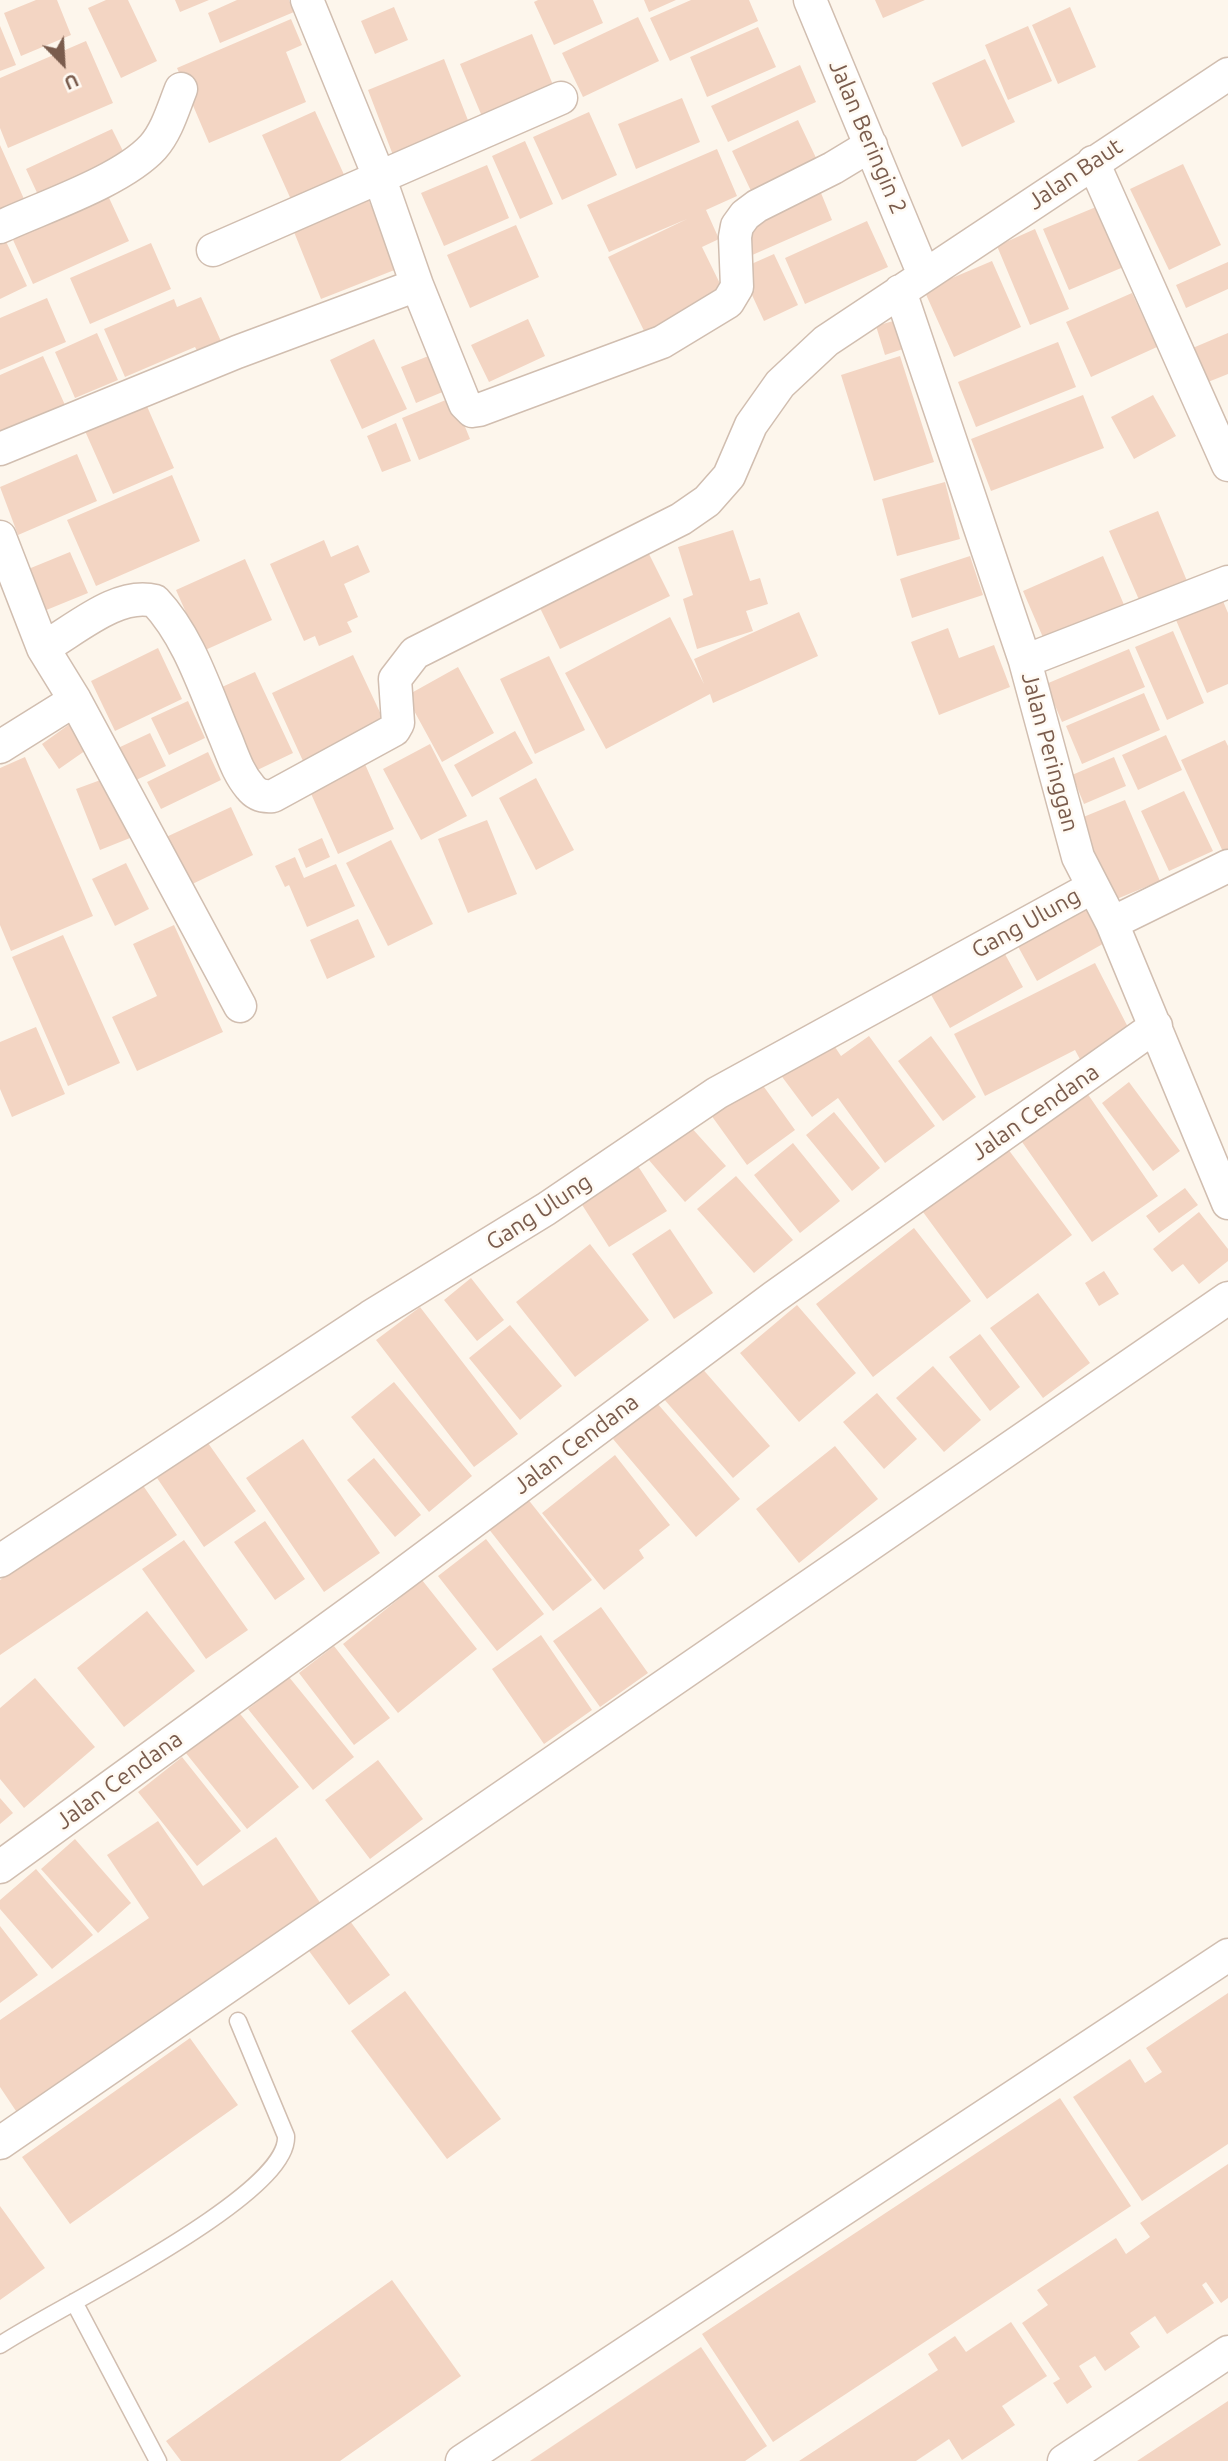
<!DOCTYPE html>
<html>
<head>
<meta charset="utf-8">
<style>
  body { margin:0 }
  #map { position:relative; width:1228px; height:2461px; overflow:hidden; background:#fdf6ec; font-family:Ubuntu,sans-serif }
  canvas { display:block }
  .north { position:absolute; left:28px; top:28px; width:70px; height:70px; -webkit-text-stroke:5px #fffaf3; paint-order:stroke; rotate:156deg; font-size:19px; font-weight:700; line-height:28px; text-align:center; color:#7a5c4d }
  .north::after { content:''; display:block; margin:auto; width:24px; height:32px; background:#7a5c4d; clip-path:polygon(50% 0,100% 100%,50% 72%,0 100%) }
</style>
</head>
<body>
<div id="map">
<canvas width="1228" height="2461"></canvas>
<div class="north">U</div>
</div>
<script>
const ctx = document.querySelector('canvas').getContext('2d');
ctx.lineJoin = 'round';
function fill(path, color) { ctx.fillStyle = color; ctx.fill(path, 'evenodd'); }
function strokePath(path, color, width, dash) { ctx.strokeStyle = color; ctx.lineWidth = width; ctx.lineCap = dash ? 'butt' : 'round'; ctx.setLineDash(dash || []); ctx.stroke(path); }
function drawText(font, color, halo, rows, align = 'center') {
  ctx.font = font + ' Ubuntu,sans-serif'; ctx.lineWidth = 5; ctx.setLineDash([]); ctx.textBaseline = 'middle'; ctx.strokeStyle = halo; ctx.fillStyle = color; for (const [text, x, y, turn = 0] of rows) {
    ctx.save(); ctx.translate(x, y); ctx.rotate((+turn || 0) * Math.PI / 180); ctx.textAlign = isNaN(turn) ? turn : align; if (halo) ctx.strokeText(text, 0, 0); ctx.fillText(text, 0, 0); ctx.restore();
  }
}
fill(new Path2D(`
  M36 0H57L71 35 21 56 4 13Z
  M106 0H128L157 61 121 78 88 8Z
  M175 0H209L180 12Z
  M237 0H289L294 12 220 43 208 13Z
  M538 0H593L603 23 554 45 534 2Z
  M644 0H676L649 12Z
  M691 0H749L758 21 670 61 650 18Z
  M875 0H925L883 18Z
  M394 7 408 40 375 54 361 21Z
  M1070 7 1096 67 1058 84 1032 25Z
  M638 17 659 61 583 97 562 53Z
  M291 19 302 45 286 52 306 102 209 143 177 68Z
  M0 26 16 65 0 71Z
  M1028 26 1052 81 1008 100 985 45Z
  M758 27 776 67 707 97 690 57Z
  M532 34 558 97 486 126 460 64Z
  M86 41 113 103 8 148 0 128V78Z
  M444 59 473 133 396 163 368 90Z
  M985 59 1015 122 962 147 932 83Z
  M800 65 816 102 728 142 711 106Z
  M682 98 700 142 636 169 618 124Z
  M315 111 346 179 293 204 262 135Z
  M589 112 617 175 562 200 533 137Z
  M798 120 818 162 752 193 732 151Z
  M112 129 126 157 39 197 26 169Z
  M525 141 553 204 520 219 492 156Z
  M0 145 28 208 0 220Z
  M717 149 737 196 706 210 719 239 702 247 728 300 648 339 608 257 687 219 609 252 587 205Z
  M1183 164 1221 245 1169 270 1130 189Z
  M487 165 509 218 444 246 421 193Z
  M104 187 129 241 33 284 9 231Z
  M821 193 832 220 750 256 739 230Z
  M367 196 397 269 321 299 292 227Z
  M1108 202 1133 263 1069 290 1043 229Z
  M867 221 888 267 805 304 785 258Z
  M516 225 539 277 470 308 447 255Z
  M1035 229 1069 309 1030 325 997 246Z
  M2 233 27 286 0 299V234Z
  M151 243 171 289 90 324 70 278Z
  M774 254 798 305 764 321 740 269Z
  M992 261 1021 327 954 357 924 290Z
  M1228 262V289L1186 308 1176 285Z
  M1132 293 1157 347 1091 377 1066 322Z
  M201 297 225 350 202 360 195 347 125 377 104 329 174 299 177 307Z
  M47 298 66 342 0 370V318Z
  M528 319 545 356 489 382 471 345Z
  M900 319 909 347 885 355 876 326Z
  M97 333 118 380 75 398 55 352Z
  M1228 333V374L1203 384 1188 350Z
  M374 339 407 409 362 429 330 360Z
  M1058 342 1076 387 976 427 958 382Z
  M431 355 445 391 416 403 401 367Z
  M43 356 65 405 0 434V375Z
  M900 356 934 462 874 481 841 375Z
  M1083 395 1104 448 991 491 971 439Z
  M1153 395 1176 436 1134 459 1111 417Z
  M453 397 470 439 419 460 402 418Z
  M146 404 174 468 113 494 85 431Z
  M396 423 411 461 382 472 367 436Z
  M77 454 97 501 18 535 0 487Z
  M172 475 200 541 96 586 67 520Z
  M945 482 960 539 897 556 882 499Z
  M1158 511 1187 581 1140 602 1109 531Z
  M733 530 750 581 760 578 768 604 746 611 753 631 697 649 683 599 693 595 678 547Z
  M324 540 331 557 358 545 370 572 344 584 358 617 347 622 352 632 319 646 315 636 304 641 270 564Z
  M70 552 88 593 39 613 21 572Z
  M649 554 670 596 560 649 540 608Z
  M970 556 983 595 912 618 900 579Z
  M1103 556 1128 614 1048 649 1023 591Z
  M245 559 272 620 203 651 176 590Z
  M1220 594 1228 613V684L1207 693 1173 613Z
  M799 612 818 656 713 703 710 694 606 749 565 673 670 617 704 684 694 659Z
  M948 628 959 658 994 645 1010 687 939 715 911 642Z
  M1173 631 1204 703 1167 720 1135 647Z
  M158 648 182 699 115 731 91 681Z
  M1129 649 1145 687 1062 722 1046 684Z
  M353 655 385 723 303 761 272 693Z
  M549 656 585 730 535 754 500 679Z
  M458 667 494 733 442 762 406 696Z
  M255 672 293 753 249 774 211 692Z
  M1144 693 1160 730 1082 764 1066 726Z
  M188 701 205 738 169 755 151 718Z
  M71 723 89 748 59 769 42 744Z
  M515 731 533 763 472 797 454 765Z
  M150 733 166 766 134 781 118 748Z
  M1166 735 1182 770 1138 790 1122 755Z
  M1225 740 1228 746V852L1224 854 1181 760Z
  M430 744 467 816 421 840 383 769Z
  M208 752 221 780 161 809 147 782Z
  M25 757 93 916 11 951 0 925V768Z
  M1114 757 1126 786 1084 804 1072 775Z
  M364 762 394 829 338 854 308 787Z
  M106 778 130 838 100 850 76 789Z
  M536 778 574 850 536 870 499 798Z
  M1184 791 1213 851 1169 871 1141 811Z
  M1125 800 1160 881 1112 901 1076 820Z
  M231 807 253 855 186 887 164 838Z
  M487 820 517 894 468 913 438 839Z
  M322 838 330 857 306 868 298 849Z
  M391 840 433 924 388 946 346 863Z
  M295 857 304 878 336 864 355 906 307 927 289 885 285 887 275 866Z
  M126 863 149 909 115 926 92 879Z
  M1087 902 1108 941 1037 981 1015 941Z
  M358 919 375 957 327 979 310 940Z
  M174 925 223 1032 137 1071 112 1017 157 996 133 944Z
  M63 935 120 1063 68 1086 12 957Z
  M1000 945 1023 987 950 1028 926 986Z
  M1095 963 1133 1037 1082 1063 1075 1050 985 1096 954 1034Z
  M36 1027 65 1094 12 1117 0 1089V1042Z
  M869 1036 935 1126 885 1163 838 1098 812 1117 780 1074 829 1038 841 1056Z
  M931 1036 976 1097 943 1121 898 1061Z
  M759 1080 795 1130 747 1165 711 1115Z
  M1129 1082 1180 1151 1153 1171 1102 1103Z
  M1087 1093 1158 1196 1092 1242 1020 1139Z
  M834 1112 880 1168 852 1191 806 1135Z
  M689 1125 726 1166 685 1202 648 1159Z
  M793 1143 840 1201 800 1233 754 1175Z
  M1008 1149 1072 1235 987 1299 923 1212Z
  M636 1163 667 1211 609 1247 579 1200Z
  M736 1176 793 1240 754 1273 697 1209Z
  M1185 1188 1198 1205 1159 1233 1146 1216Z
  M1199 1212 1228 1249V1261L1199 1284 1183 1264 1172 1272 1153 1249Z
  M914 1228 971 1301 873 1377 816 1304Z
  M670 1229 713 1293 674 1319 632 1254Z
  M590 1244 649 1320 575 1377 516 1302Z
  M1104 1271 1119 1294 1099 1306 1085 1283Z
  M471 1278 504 1320 477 1341 444 1300Z
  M1038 1293 1090 1363 1043 1398 990 1328Z
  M797 1305 856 1373 799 1422 740 1353Z
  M420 1307 518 1434 474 1467 376 1340Z
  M510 1325 562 1386 520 1420 469 1358Z
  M980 1334 1020 1387 990 1411 949 1357Z
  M700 1366 770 1446 733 1478 663 1398Z
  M933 1366 981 1420 944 1452 896 1398Z
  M394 1382 472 1476 429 1512 351 1417Z
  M877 1393 917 1439 884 1469 843 1422Z
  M657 1403 740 1499 696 1537 613 1439Z
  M303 1439 380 1553 324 1592 246 1478Z
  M208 1443 256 1511 204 1547 157 1478Z
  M835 1446 878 1499 799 1563 756 1509Z
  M615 1455 670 1525 639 1550 644 1558 604 1590 542 1513Z
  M374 1458 421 1515 395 1537 347 1480Z
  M142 1484 177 1535 0 1655V1580Z
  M527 1498 592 1580 553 1611 488 1528Z
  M265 1521 305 1579 275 1600 234 1542Z
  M486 1539 544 1614 497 1651 438 1576Z
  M184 1540 248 1630 206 1659 142 1569Z
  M422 1580 477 1649 398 1713 343 1644Z
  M601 1607 648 1673 600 1707 553 1641Z
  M147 1611 195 1671 124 1727 77 1668Z
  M541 1635 592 1710 544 1744 492 1669Z
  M334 1646 390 1718 354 1745 299 1673Z
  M289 1677 354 1757 313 1790 248 1709Z
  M35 1678 95 1747 24 1808 0 1779V1708Z
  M237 1710 299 1787 247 1829 185 1752Z
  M182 1757 241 1831 197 1866 138 1792Z
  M378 1760 423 1819 370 1859 325 1800Z
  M0 1798 13 1813 0 1824Z
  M158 1821 203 1886 276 1837 323 1907 18 2114 0 2087V2020L149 1918 107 1855Z
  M75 1839 131 1903 98 1933 41 1869Z
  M36 1869 93 1935 52 1969 0 1909V1900Z
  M350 1921 390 1975 349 2005 309 1951Z
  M0 1926 38 1975 0 2003Z
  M405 1991 501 2119 447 2159 351 2031Z
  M1228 1993V2144L1142 2201 1073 2097 1130 2059 1145 2083 1162 2072 1146 2048Z
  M190 2038 238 2105 70 2224 22 2157Z
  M1060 2098 1131 2206 773 2442 702 2334Z
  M1228 2164V2298L1221 2303 1206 2282 1202 2285 1214 2303 1167 2334 1155 2316 1130 2333 1140 2347 1105 2371 1095 2356 1079 2366 1092 2387 1067 2404 1053 2383 1060 2379 1022 2323 1048 2305 1037 2290 1116 2238 1126 2254 1150 2237 1140 2223Z
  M0 2206 45 2268 0 2300Z
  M392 2280 461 2376 340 2461H181L166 2441Z
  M1011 2322 1047 2376 1002 2406 1015 2425 962 2460 949 2439 916 2461H799L938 2370 928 2354 955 2336 966 2352Z
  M701 2347 767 2446 745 2461H530Z
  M1228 2401V2461H1137Z`), '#f3d5c3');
const lane = new Path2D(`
  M74 2302 158 2461
  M0 2345C51 2310 290 2197 286 2136L238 2021`);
const street = new Path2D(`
  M810 0 924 275
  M1093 162 1228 465
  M0 227C43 207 122 181 153 147 167 131 173 109 181 89
  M213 250 561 98
  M417 285 465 404 472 411 479 410 662 342 728 302 737 287 735 237 737 226 745 215 757 206 833 168 871 145
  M900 291 1025 661 1078 857 1112 923 1228 1203
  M0 449 237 352 417 285 380 179 307 0
  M0 537 43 648 75 700 0 747
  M43 648C75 630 118 591 155 601 190 638 206 693 226 739 233 756 238 773 250 787 256 795 263 797 273 796L394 730 398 723 395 679 415 653 681 519 707 501 729 476 751 425 780 384 826 341 1228 74
  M1025 661 1228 582
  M75 700 240 1006
  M1112 923 1228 866
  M0 1561 370 1317 546 1209 717 1093 1093 887
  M0 1867 380 1591 774 1297 1156 1026
  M0 2143 1228 1298
  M462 2461 1228 1955
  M1064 2461 1228 2352`);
strokePath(lane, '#d1beb0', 19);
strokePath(street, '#d1beb0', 35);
strokePath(lane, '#fff', 16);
strokePath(street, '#fff', 32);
drawText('23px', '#7a5c4d', '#fffaf3', [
  ["Jalan Beringin 2",868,137,67],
  ["Jalan Baut",1075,174,-34],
  ["Jalan Peringgan",1050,752,75],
  ["Gang Ulung",1026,923,-29],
  ["Jalan Cendana",1035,1112,-35],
  ["Gang Ulung",539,1212,-33],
  ["Jalan Cendana",576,1444,-37],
  ["Jalan Cendana",119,1780,-36]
]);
</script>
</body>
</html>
